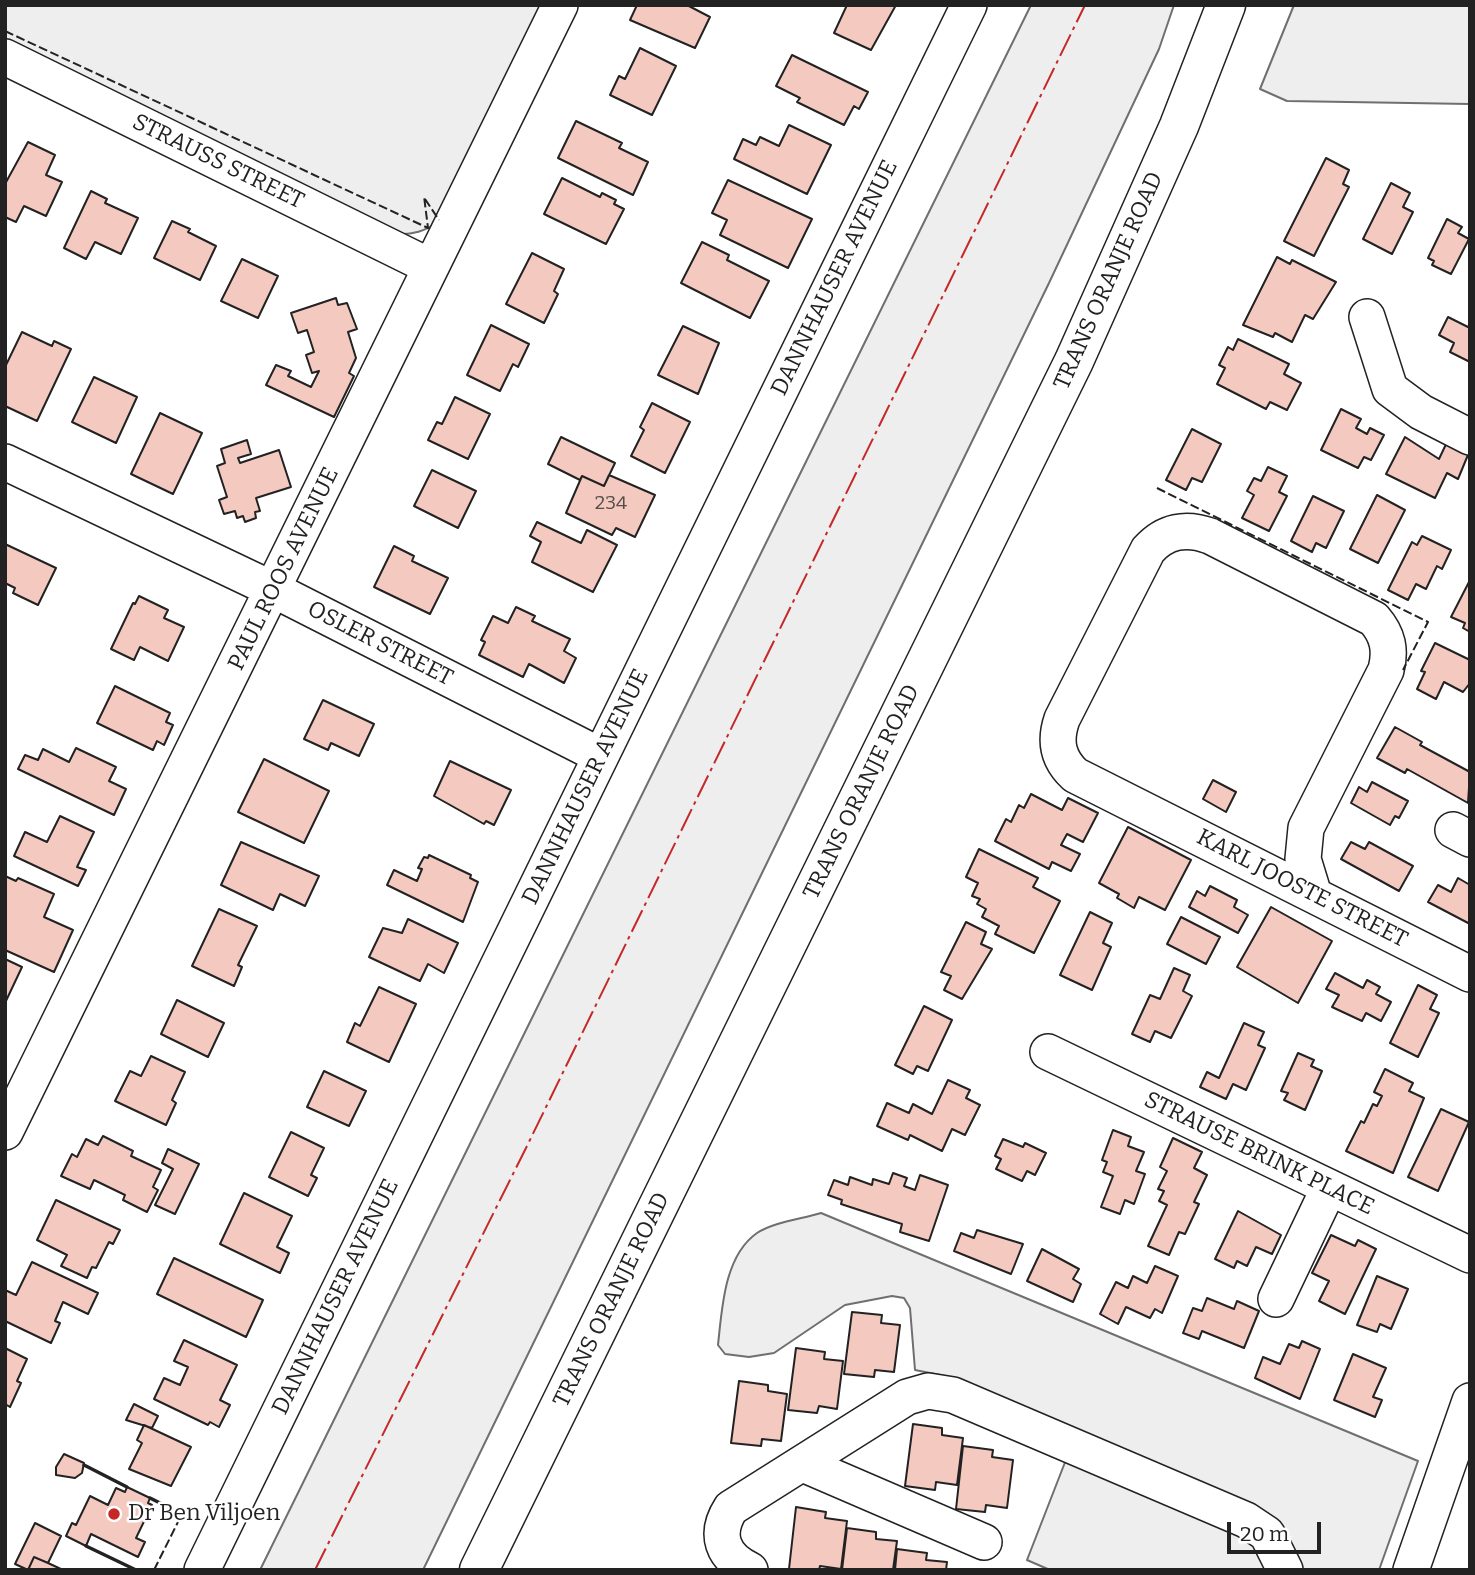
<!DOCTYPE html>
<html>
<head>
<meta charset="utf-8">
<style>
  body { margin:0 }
  #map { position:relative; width:1475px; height:1575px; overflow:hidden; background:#fff; font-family:Bitter,serif }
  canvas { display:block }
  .frame { position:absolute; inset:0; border:7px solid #222; pointer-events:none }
  .scale { position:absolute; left:1227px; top:1522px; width:94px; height:32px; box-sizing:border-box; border:4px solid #222; border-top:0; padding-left:9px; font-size:21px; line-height:24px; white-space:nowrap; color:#222; -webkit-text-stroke:5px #fff; paint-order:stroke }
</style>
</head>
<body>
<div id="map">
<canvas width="1475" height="1575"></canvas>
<div class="frame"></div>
<div class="scale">20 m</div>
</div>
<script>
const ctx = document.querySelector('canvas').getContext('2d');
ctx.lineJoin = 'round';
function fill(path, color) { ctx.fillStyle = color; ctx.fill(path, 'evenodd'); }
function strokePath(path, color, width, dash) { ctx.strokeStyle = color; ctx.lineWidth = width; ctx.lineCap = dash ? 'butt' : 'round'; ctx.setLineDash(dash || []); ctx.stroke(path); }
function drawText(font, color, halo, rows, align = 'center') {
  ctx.font = font + ' Bitter,serif'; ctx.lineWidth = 5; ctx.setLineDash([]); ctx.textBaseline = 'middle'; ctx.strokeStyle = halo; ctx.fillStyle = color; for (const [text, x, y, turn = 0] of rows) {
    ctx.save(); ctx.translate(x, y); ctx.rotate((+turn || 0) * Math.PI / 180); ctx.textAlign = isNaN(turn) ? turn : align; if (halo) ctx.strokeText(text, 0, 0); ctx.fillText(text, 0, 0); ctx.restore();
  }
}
const green = new Path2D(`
  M5 5H548L438 222C425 231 413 235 396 234L5 46Z
  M1031 5H1174L1159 49 1049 283 423 1570H260Z
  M1294 5H1470V104L1287 101 1260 89Z
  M821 1213 1418 1461 1379 1570H1050L1027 1560 1076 1434 945 1376 915 1370 910 1308 904 1298 892 1296 845 1305 774 1353 749 1357 725 1354 718 1345C722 1309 724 1256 757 1233 773 1222 802 1219 821 1213Z`);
fill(green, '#eee');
strokePath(green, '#6f6f6f', 2);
const building = new Path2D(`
  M637 5H687L710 17 695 48 630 20Z
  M847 5H896L871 50 834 33Z
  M640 48 676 66 652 115 610 95 619 76 625 79Z
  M792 55 868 92 859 109 854 106 844 125 797 102 800 98 776 86Z
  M576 121 622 143 619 148 648 162 633 195 558 158Z
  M789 125 831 145 807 194 734 159 743 139 756 145 760 137 779 146Z
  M28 142 55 155 46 175 62 182 46 216 24 206 16 222 5 217V184Z
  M1326 158 1349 170 1343 184 1349 187 1314 256 1284 241Z
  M562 178 600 197 602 193 616 200 614 204 624 209 606 244 544 214Z
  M728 180 812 219 788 268 720 235 727 220 712 213Z
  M1391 183 1410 193 1403 207 1413 212 1392 254 1363 239Z
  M91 191 107 199 105 203 138 218 121 254 95 242 86 259 64 248Z
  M1447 219 1462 227 1458 233 1469 239 1451 274 1432 265 1434 261 1428 258Z
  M172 221 190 229 188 232 216 246 200 280 154 258Z
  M702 242 729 255 727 260 769 281 750 318 681 283Z
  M532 253 564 269 554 291 558 294 544 323 506 304Z
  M1277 257 1290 264 1292 260 1336 282 1313 319 1305 315 1292 342 1275 333 1273 337 1243 325Z
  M242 259 278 276 258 318 221 301Z
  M336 298 338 305 347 303 357 329 348 332 356 358 349 373 354 376 334 417 266 385 276 365 291 371 288 376 311 387 319 371 312 373 306 355 314 352 307 330 298 333 291 313Z
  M1448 317 1470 328V362L1450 352 1454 343 1439 335Z
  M491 325 529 344 518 367 513 364 500 391 467 375Z
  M683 326 719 343 698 394 658 375Z
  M22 332 52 346 54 341 71 349 37 421 5 406V367Z
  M1238 339 1289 364 1284 374 1301 383 1287 410 1270 402 1266 409 1217 384 1225 368 1219 365 1228 347 1233 350Z
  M94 377 137 397 116 443 72 422Z
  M455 397 490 414 468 459 428 440 437 422 442 424Z
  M652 403 690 422 665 473 631 456 644 430 640 427Z
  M1341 409 1361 419 1356 428 1367 434 1370 428 1384 435 1371 460 1364 457 1358 468 1321 450Z
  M160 413 202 433 173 494 131 474Z
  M1192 429 1221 444 1202 482 1192 478 1186 490 1166 480Z
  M561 437 615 463 604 486 582 476 580 480 548 464Z
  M1405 437 1439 459 1448 440 1470 450 1458 479 1447 473 1435 498 1386 474Z
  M247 440 251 454 238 458 240 463 279 450 291 487 256 498 260 511 255 512 256 518 245 522 243 516 237 518 235 511 224 514 219 500 227 497 217 466 225 463 221 449Z
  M1268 467 1287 476 1279 492 1287 496 1269 531 1242 518 1254 495 1247 491 1254 478 1261 481Z
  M432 470 476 491 458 528 414 506Z
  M609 475 655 495 635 537 616 528 612 535 566 513 582 476 604 486Z
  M1377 495 1405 510 1378 563 1350 549Z
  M1313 496 1344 511 1326 548 1316 543 1312 552 1291 541Z
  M537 522 581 543 587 530 617 545 593 592 532 562 541 542 530 536Z
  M1422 536 1451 550 1442 569 1437 566 1426 589 1416 584 1408 600 1388 590 1412 542 1417 545Z
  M5 544 56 568 38 605 13 593 15 588 5 583Z
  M394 546 414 556 412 561 448 578 430 614 374 587Z
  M1470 580V632L1463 628 1465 623 1451 617Z
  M139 596 168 610 164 618 184 627 168 661 140 647 134 660 111 649 133 603 135 604Z
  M516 607 535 616 532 621 570 639 564 651 576 658 564 683 529 664 523 677 479 655 485 642 481 640 493 616 508 623Z
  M1435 643 1470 660V683L1463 692 1444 682 1436 699 1417 689 1425 672 1421 671Z
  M115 686 170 713 166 722 173 725 164 745 157 741 153 750 97 723Z
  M323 700 374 724 359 756 331 743 328 750 304 739Z
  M1395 727 1422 742 1420 745 1470 772 1468 803 1407 769 1405 773 1377 758Z
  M76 748 116 767 109 781 126 789 114 815 18 769 25 755 38 760 43 749 69 762Z
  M264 759 329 791 304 843 238 812Z
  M450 761 511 790 494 825 486 821 484 824 434 796Z
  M1213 780 1236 792 1226 812 1203 799Z
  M1372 782 1408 801 1399 818 1395 816 1390 825 1351 803 1359 787 1367 792Z
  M1031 794 1062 810 1068 798 1098 813 1083 842 1067 834 1061 845 1080 854 1071 871 1052 862 1049 869 995 841 1006 819 1011 822 1019 805 1024 808Z
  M60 816 94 832 77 867 86 870 78 886 14 856 25 832 47 842Z
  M1128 827 1191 860 1165 910 1139 897 1134 908 1117 898 1119 894 1099 883Z
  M241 842 319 876 305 906 280 894 273 910 221 885Z
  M1351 842 1365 849 1369 842 1413 866 1399 891 1341 859Z
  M979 849 1038 878 1033 887 1060 901 1034 953 995 934 999 926 982 917 986 909 977 904 980 899 972 896 978 883 966 877Z
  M429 855 471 875 470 878 478 882 463 922 387 885 394 870 417 881 422 869 418 868 424 857 428 858Z
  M5 876 16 881 18 878 54 894 44 917 73 930 54 972 5 950Z
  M1458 878 1470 885V924L1428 902 1438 885 1451 892Z
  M1210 886 1237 900 1234 907 1248 915 1238 933 1189 907 1197 891 1205 896Z
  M1271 907 1332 941 1298 1003 1237 967Z
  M219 909 257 926 238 965 242 967 234 986 192 966Z
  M1090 912 1112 923 1103 943 1111 947 1092 990 1060 975Z
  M1181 917 1220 937 1206 964 1167 944Z
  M408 919 458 943 444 973 428 964 420 981 369 957 383 928 402 933Z
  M966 922 986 932 981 944 992 949 962 999 944 990 951 976 941 972Z
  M5 959 22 967 5 1003Z
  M1174 968 1190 975 1183 991 1192 996 1171 1038 1155 1031 1150 1042 1132 1034 1150 995 1160 999Z
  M1335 973 1363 988 1367 980 1380 987 1376 994 1391 1002 1381 1021 1366 1013 1362 1021 1332 1007 1339 995 1326 989Z
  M1418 985 1437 995 1430 1009 1439 1013 1418 1057 1390 1043Z
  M379 987 416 1004 389 1062 347 1042 355 1023 360 1026Z
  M177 1000 224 1023 208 1057 161 1034Z
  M924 1006 952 1020 928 1071 917 1066 913 1074 895 1065Z
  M1244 1023 1264 1032 1258 1045 1265 1048 1246 1090 1233 1084 1226 1099 1200 1087 1207 1072 1219 1078Z
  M1298 1053 1314 1060 1311 1066 1322 1071 1305 1110 1284 1100 1288 1093 1281 1091Z
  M151 1056 185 1072 172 1100 176 1103 166 1125 115 1101 130 1071 141 1076Z
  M1385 1069 1413 1083 1409 1091 1424 1098 1393 1173 1346 1151 1361 1121 1364 1123 1373 1104 1377 1106 1382 1096 1374 1092Z
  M324 1071 366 1091 349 1126 307 1107Z
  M948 1080 970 1090 966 1098 980 1105 965 1135 952 1129 942 1151 910 1135 908 1140 877 1126 887 1103 909 1113 913 1104 932 1114Z
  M1441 1109 1469 1122 1438 1191 1408 1177Z
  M1113 1130 1131 1137 1128 1146 1144 1152 1136 1171 1145 1174 1134 1204 1125 1200 1120 1214 1101 1207 1113 1176 1103 1172 1107 1162 1102 1160Z
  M291 1132 324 1148 311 1175 317 1178 308 1196 269 1177Z
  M103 1136 133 1151 131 1156 161 1170 153 1187 158 1190 147 1212 123 1200 125 1195 94 1180 90 1189 61 1176 72 1154 77 1157 86 1139 98 1145Z
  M1173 1138 1202 1152 1194 1168 1207 1175 1194 1202 1199 1204 1185 1234 1179 1232 1169 1255 1148 1246 1167 1205 1159 1201 1164 1191 1158 1189 1167 1171 1160 1167Z
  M1003 1139 1023 1147 1025 1143 1046 1153 1035 1175 1027 1171 1022 1181 996 1169 1001 1159 995 1156Z
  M168 1149 199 1164 175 1214 155 1205 173 1169 162 1163Z
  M893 1173 907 1178 904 1186 915 1190 920 1175 948 1185 929 1241 900 1232 902 1224 841 1204 842 1200 828 1195 834 1180 848 1185 850 1177 872 1185 873 1179 889 1184Z
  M244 1193 292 1216 277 1247 289 1253 280 1273 220 1244Z
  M56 1200 120 1230 113 1244 109 1242 96 1268 92 1267 87 1278 61 1266 67 1255 37 1240Z
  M1238 1211 1281 1235 1272 1254 1256 1247 1247 1266 1237 1261 1234 1268 1215 1259Z
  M977 1230 1023 1244 1011 1274 954 1251 961 1233 974 1238Z
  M1331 1235 1355 1246 1358 1240 1376 1249 1345 1314 1319 1301 1329 1281 1312 1273Z
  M1042 1249 1079 1269 1073 1279 1081 1284 1073 1302 1027 1281Z
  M174 1258 263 1300 246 1337 157 1294Z
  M32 1262 98 1293 88 1314 63 1302 55 1321 60 1323 51 1343 5 1321V1290L16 1295Z
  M1155 1266 1178 1276 1162 1313 1155 1309 1150 1318 1126 1307 1118 1324 1100 1314 1116 1282 1128 1288 1133 1276 1147 1283Z
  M1377 1276 1408 1289 1391 1329 1380 1324 1377 1332 1357 1325Z
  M1207 1298 1234 1309 1237 1301 1259 1311 1244 1348 1202 1331 1199 1339 1183 1333 1193 1308 1202 1311Z
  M852 1312 882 1315 881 1323 900 1325 894 1372 875 1370 874 1377 844 1374Z
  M184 1340 237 1365 220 1400 230 1405 219 1427 210 1422 208 1425 154 1399 164 1378 180 1385 188 1367 174 1361Z
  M1302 1341 1320 1349 1300 1399 1255 1378 1263 1357 1280 1364 1289 1344 1299 1348Z
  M5 1348 27 1359 17 1381 21 1383 10 1407 5 1404Z
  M796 1348 825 1352 824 1359 843 1361 837 1409 819 1406 817 1413 788 1410Z
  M1353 1354 1386 1368 1373 1397 1382 1400 1375 1417 1334 1400Z
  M739 1381 768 1385V1391L787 1394 781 1441 762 1439 761 1446 731 1443Z
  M134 1404 158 1416 152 1428 126 1420Z
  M913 1424 942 1428V1435L963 1438 957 1485 936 1482 935 1490 905 1486Z
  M144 1425 191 1447 171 1486 129 1469 142 1443 137 1440Z
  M963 1446 993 1450 992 1457 1013 1460 1007 1508 986 1505 985 1512 956 1509Z
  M64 1454 84 1463 82 1473 75 1478 56 1475V1467Z
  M127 1487 150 1498 148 1503 152 1505 136 1538 145 1542 138 1557 91 1534 86 1546 66 1536 72 1523 76 1525 90 1496 108 1505 116 1488 125 1492Z
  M796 1507 826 1512 825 1518 847 1521 841 1569 820 1566 819 1570 789 1569Z
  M35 1523 61 1536 48 1563 34 1557 28 1570 15 1564Z
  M847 1528 876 1532V1539L897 1541 893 1570H842Z
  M897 1549 927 1553 926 1560 947 1562 946 1570H895Z
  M34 1557 48 1563 63 1570H28Z`);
fill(building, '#f3c9c0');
strokePath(building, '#222', 2);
const minor = new Path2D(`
  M5 57 431 267
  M1367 317 1390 389 1421 412 1470 437
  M5 462 274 590 601 756
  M1453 830 1470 839
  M1314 895 1303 859 1306 828 1386 670C1391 650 1388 635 1374 619L1210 536C1186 527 1165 531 1148 550L1062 719C1054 742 1058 759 1075 775L1470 974
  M1048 1052 1470 1255
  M5 1132 560 5
  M1276 1299 1329 1188
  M803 1464 984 1542
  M202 1570 969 5
  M750 1570C722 1557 714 1534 731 1508L907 1397 928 1391 953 1395 1246 1520 1267 1534 1285 1570
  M1411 1570 1470 1401`);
const major = new Path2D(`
  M479 1570 1074 361 1179 126 1226 5`);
strokePath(minor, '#222', 38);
strokePath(major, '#222', 41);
strokePath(minor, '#fff', 35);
strokePath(major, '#fff', 38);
strokePath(new Path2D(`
  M5 31 428 228 424 196
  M425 199 439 220
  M1157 488 1428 622 1403 670
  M154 1570 182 1514`), '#222', 2, [9, 3.5]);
strokePath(new Path2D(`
  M84 1465 127 1487
  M150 1498 182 1514
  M86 1546 136 1570`), '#222', 3.5);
strokePath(new Path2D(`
  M315 1570 526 1148 1085 5`), '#c62828', 2, [24, 5, 3.5, 5]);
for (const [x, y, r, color] of [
  [114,1514,7,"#c62828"]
]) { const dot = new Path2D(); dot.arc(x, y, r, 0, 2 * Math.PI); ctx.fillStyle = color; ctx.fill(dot); strokePath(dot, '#fff', 2.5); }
drawText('19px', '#564c4a', null, [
  ["234",611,504]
]);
drawText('23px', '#222', '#fff', [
  ["STRAUSS STREET",218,162,26],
  ["DANNHAUSER AVENUE",835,278,-64],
  ["TRANS ORANJE ROAD",1109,281,-66],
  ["PAUL ROOS AVENUE",284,569,-64],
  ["OSLER STREET",380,644,27],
  ["DANNHAUSER AVENUE",586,787,-64],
  ["TRANS ORANJE ROAD",862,792,-64],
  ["KARL JOOSTE STREET",1302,889,27],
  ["STRAUSE BRINK PLACE",1259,1154,26],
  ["DANNHAUSER AVENUE",336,1297,-64],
  ["TRANS ORANJE ROAD",612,1300,-64]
]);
drawText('23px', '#222', '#fff', [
  ["Dr Ben Viljoen",128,1514]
], 'left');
</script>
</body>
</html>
